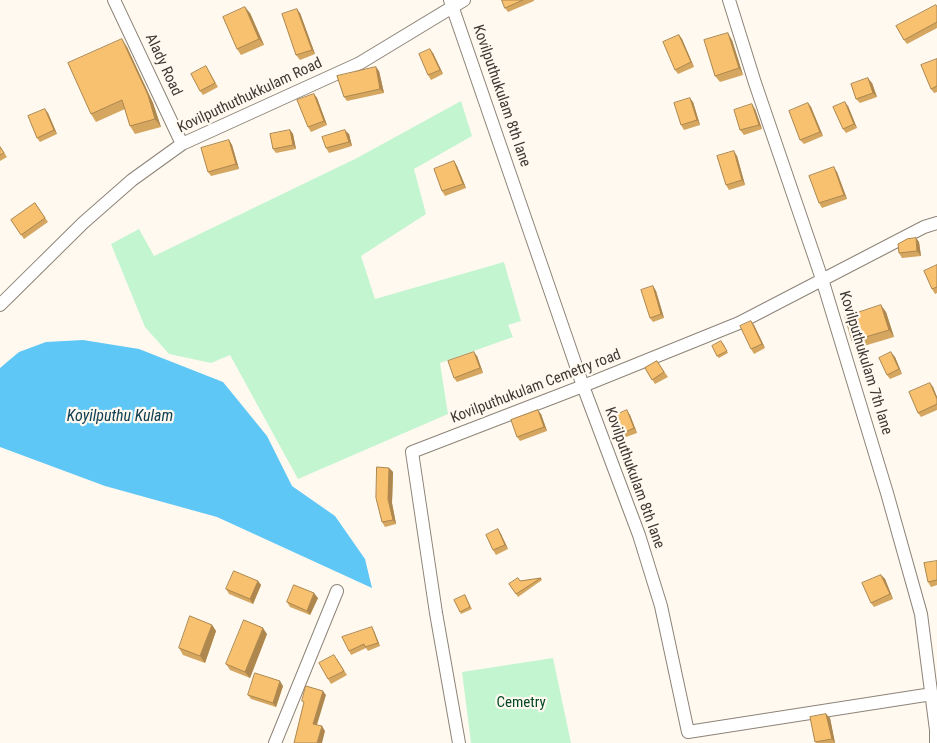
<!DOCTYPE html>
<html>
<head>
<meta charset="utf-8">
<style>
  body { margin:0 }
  canvas { display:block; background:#fff9f0 }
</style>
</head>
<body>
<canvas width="937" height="743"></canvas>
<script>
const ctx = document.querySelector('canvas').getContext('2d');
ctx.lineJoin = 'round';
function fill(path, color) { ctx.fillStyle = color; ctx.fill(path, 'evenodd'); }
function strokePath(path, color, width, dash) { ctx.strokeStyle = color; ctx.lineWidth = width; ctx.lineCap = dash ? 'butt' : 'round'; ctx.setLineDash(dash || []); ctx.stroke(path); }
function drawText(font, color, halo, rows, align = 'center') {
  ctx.font = font + ' "Roboto Condensed",sans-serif'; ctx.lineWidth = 4.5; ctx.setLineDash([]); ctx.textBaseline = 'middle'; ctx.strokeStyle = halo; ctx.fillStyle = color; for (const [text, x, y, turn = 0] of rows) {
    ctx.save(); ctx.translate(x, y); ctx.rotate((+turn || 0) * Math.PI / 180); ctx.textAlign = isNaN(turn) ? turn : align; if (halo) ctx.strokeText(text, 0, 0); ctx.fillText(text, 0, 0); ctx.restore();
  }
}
fill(new Path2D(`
  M461 101 472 136 414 169 426 214 361 256 375 299 504 262 521 321 508 325 513 337 440 363 448 414 298 479 230 355 211 363 169 354 145 327 111 244 139 229 154 256 357 158Z
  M553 658 571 743H471L462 672Z`), '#c3f5d1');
fill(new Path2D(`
  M83 340 139 349 223 382 267 436 292 486 335 516 365 559 372 588 217 517 105 486 0 447V368L19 352 46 342Z`), '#5ec7f6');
const minor = new Path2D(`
  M114 0 182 144
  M450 0 583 386 639 535 661 606 688 732 932 694
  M729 0 755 83 822 279 887 493 921 614 936 730V743
  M0 305 83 223 132 180 182 144 360 63 464 0
  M275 743 337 591
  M459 743 436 613 412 452 583 386 739 323 924 227 937 223`);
strokePath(minor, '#8d8478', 14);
strokePath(minor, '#fff', 12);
fill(new Path2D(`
  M502 0H534V1L508 12 505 8Z
  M937 7V28L907 44 904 40Z
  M250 13 264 45 241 55 237 49Z
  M300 13 315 54 300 60 296 55Z
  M679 35 682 39 694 67 678 74 675 70Z
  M732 40 743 75 720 82 715 76Z
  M127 47 153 103 161 127 135 134 130 126 125 109 96 122 91 114Z
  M433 53 443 74 431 80 428 75Z
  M937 59V92L934 93 931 89Z
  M206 66 218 87 203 95 200 91Z
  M379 71 384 93 347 101 344 97Z
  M872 83 877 97 860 103 856 99Z
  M314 94 317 98 327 125 311 132 308 127Z
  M693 102 700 125 684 130 681 125Z
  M808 103 811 107 823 136 804 144 800 140Z
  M848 106 857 128 846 133 843 129Z
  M755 109 762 129 744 135 740 130Z
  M48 113 57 134 40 142 37 138Z
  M290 130 293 134 296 149 276 153 273 149Z
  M349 134 352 146 329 153 326 148Z
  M229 140 232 145 239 169 211 176 208 172Z
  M0 146 7 157 0 161Z
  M737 156 745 185 729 190 726 185Z
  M454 161 457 166 466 188 445 196 442 191Z
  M837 172 847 199 822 208 819 203Z
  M35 203 48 222 24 239 11 220Z
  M916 238 919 242 921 256 902 258 899 253Z
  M937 265V293L935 294 932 289Z
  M653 286 656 291 664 318 653 322 650 318Z
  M886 312 894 337 857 348 852 341Z
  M754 325 765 348 754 354 751 349Z
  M723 343 728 353 719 358 717 356Z
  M477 356 483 373 457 382 454 378Z
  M895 357 902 374 890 379 887 375Z
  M657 361 668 377 655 384 645 368Z
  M933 387 937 397V410L921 417 918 413Z
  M541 414 547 431 520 441 517 437Z
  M630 415 637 433 626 437 623 433Z
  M389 468 393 472 392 503 396 524 385 527 382 522Z
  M498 529 501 534 508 549 496 555 493 550Z
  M937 561V585L931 587 928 582Z
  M881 575 885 579 893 599 874 607 871 603Z
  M541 578 542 580 518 597 509 584 520 581Z
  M258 581 261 585 253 604 229 594 226 589Z
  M465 595 472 609 461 614 460 612Z
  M318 598 310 615 290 607 287 602Z
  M212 625 216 631 205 663 183 655 179 648Z
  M374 631 380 646 368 651 366 648 351 655 349 651Z
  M267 634 250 678 230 670 226 664Z
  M337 659 347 675 331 684 328 679Z
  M283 686 276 707 251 699 248 695Z
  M826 714 830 718 835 743H816Z`), '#d4a660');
fill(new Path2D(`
  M245 7 250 13 264 45 259 39Z
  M297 9 300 13 315 54 312 50Z
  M728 33 732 40 743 75 739 68Z
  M679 35 682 39 694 67 691 62Z
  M122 39 127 47 153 103 161 127 155 119Z
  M430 49 433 53 443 74 440 70Z
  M376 67 379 71 384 93 380 89Z
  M868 78 872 83 877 97 873 93Z
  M314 94 317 98 327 125 324 121Z
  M690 98 693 102 700 125 697 120Z
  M845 102 848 106 857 128 854 124Z
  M808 103 811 107 823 136 820 132Z
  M752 104 755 109 762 129 759 125Z
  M45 109 48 113 57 134 54 130Z
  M290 130 293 134 296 149 293 145Z
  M345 130 349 134 352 146 349 142Z
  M229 140 232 145 239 169 236 164Z
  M734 151 737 156 745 185 742 180Z
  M454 161 457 166 466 188 463 184Z
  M834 167 837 172 847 199 844 195Z
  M916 238 919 242 921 256 917 251Z
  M653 286 656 291 664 318 661 314Z
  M881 305 886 312 894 337 889 330Z
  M751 321 754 325 765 348 762 344Z
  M474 352 477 356 483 373 480 368Z
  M891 352 895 357 902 374 899 369Z
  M930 383 933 387 937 397V399Z
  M538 410 541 414 547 431 544 427Z
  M627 410 630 415 637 433 634 428Z
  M389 468 393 472 392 503 396 524 393 520 388 499Z
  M498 529 501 534 508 549 505 545Z
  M881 575 885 579 893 599 890 594Z
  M258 581 261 585 253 604 250 599Z
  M314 593 318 598 310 615 307 611Z
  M212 625 216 631 205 663 200 656Z
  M372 627 374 631 380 646 378 643Z
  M263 628 267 634 250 678 245 672Z
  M280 681 283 686 276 707 273 703Z
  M323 691 326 695 316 728 313 724Z
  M826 714 830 718 835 743 832 739Z
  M322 726 325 731 322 743H317Z`), '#ad874e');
const building = new Path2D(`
  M502 0H523L505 8Z
  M936 5 937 7V22L904 40 896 26Z
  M245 7 259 39 237 49 223 17Z
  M297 9 312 50 296 55 282 14Z
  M728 33 739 68 715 76 704 40Z
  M679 35 691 62 675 70 663 42Z
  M122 39 148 95 155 119 130 126 122 100 91 114 68 63Z
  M430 49 440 70 428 75 419 54Z
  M937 59V86L931 89 921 65Z
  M206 66 215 83 200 91 191 74Z
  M376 67 380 89 344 97 337 76Z
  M868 78 873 93 856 99 851 84Z
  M314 94 324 121 308 127 297 100Z
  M690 98 697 120 681 125 674 103Z
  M845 102 854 124 843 129 833 107Z
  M808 103 820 132 800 140 789 111Z
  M752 104 759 125 740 130 734 110Z
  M45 109 54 130 37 138 28 116Z
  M290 130 293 145 273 149 270 134Z
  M345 130 349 142 326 148 322 137Z
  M229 140 236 164 208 172 201 148Z
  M0 147 4 153 0 155Z
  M734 151 742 180 726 185 717 156Z
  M454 161 463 184 442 191 434 169Z
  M834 167 844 195 819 203 809 176Z
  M35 203 45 218 21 235 11 220Z
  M916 238 917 251 899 253 898 244 907 239Z
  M937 265V287L932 289 924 271Z
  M653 286 661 314 650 318 641 290Z
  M881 305 889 330 852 341 845 317Z
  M751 321 762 344 751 349 740 326Z
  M721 341 727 351 717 356 712 346Z
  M474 352 480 368 454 378 448 361Z
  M891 352 899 369 887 375 879 358Z
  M657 361 664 372 652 380 645 368Z
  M930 383 937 399V404L918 413 909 392Z
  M538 410 544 427 517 437 511 420Z
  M627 410 634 428 623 433 616 415Z
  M377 467 389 468 388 499 393 520 382 522 376 498Z
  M498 529 505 545 493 550 486 535Z
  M937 561V580L928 582 924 563Z
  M234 571 258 581 250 599 226 589Z
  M881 575 890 594 871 603 862 583Z
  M518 578 520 581 541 578 516 594 509 584Z
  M294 585 314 593 307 611 287 602Z
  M465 595 470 607 460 612 454 600Z
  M190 616 212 625 200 656 179 648Z
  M244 620 263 628 245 672 226 664Z
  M372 627 378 643 365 647 364 644 349 651 342 637Z
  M334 655 344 671 328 679 319 663Z
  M255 673 280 681 273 703 248 695Z
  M306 686 323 691 313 724 322 726 317 743H294L304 702 302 701Z
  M826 714 832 739 815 742 810 717Z`);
fill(building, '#f7c170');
strokePath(building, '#ad874e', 1);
drawText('15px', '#3d3934', '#fff9f0', [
  ["Alady Road",163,65,65],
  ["Kovilputhuthukkulam Road",250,96,-25],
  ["Kovilputhukulam 8th lane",501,96,71],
  ["Kovilputhukulam 7th lane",865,363,73],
  ["Kovilputhukulam Cemetry road",536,387,-21],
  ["Kovilputhukulam 8th lane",634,478,70]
]);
drawText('15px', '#034926', '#fff9f0', [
  ["Cemetry",521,703]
]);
drawText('italic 16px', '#124053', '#fff9f0', [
  ["Koyilputhu Kulam",120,417]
]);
</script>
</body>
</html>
